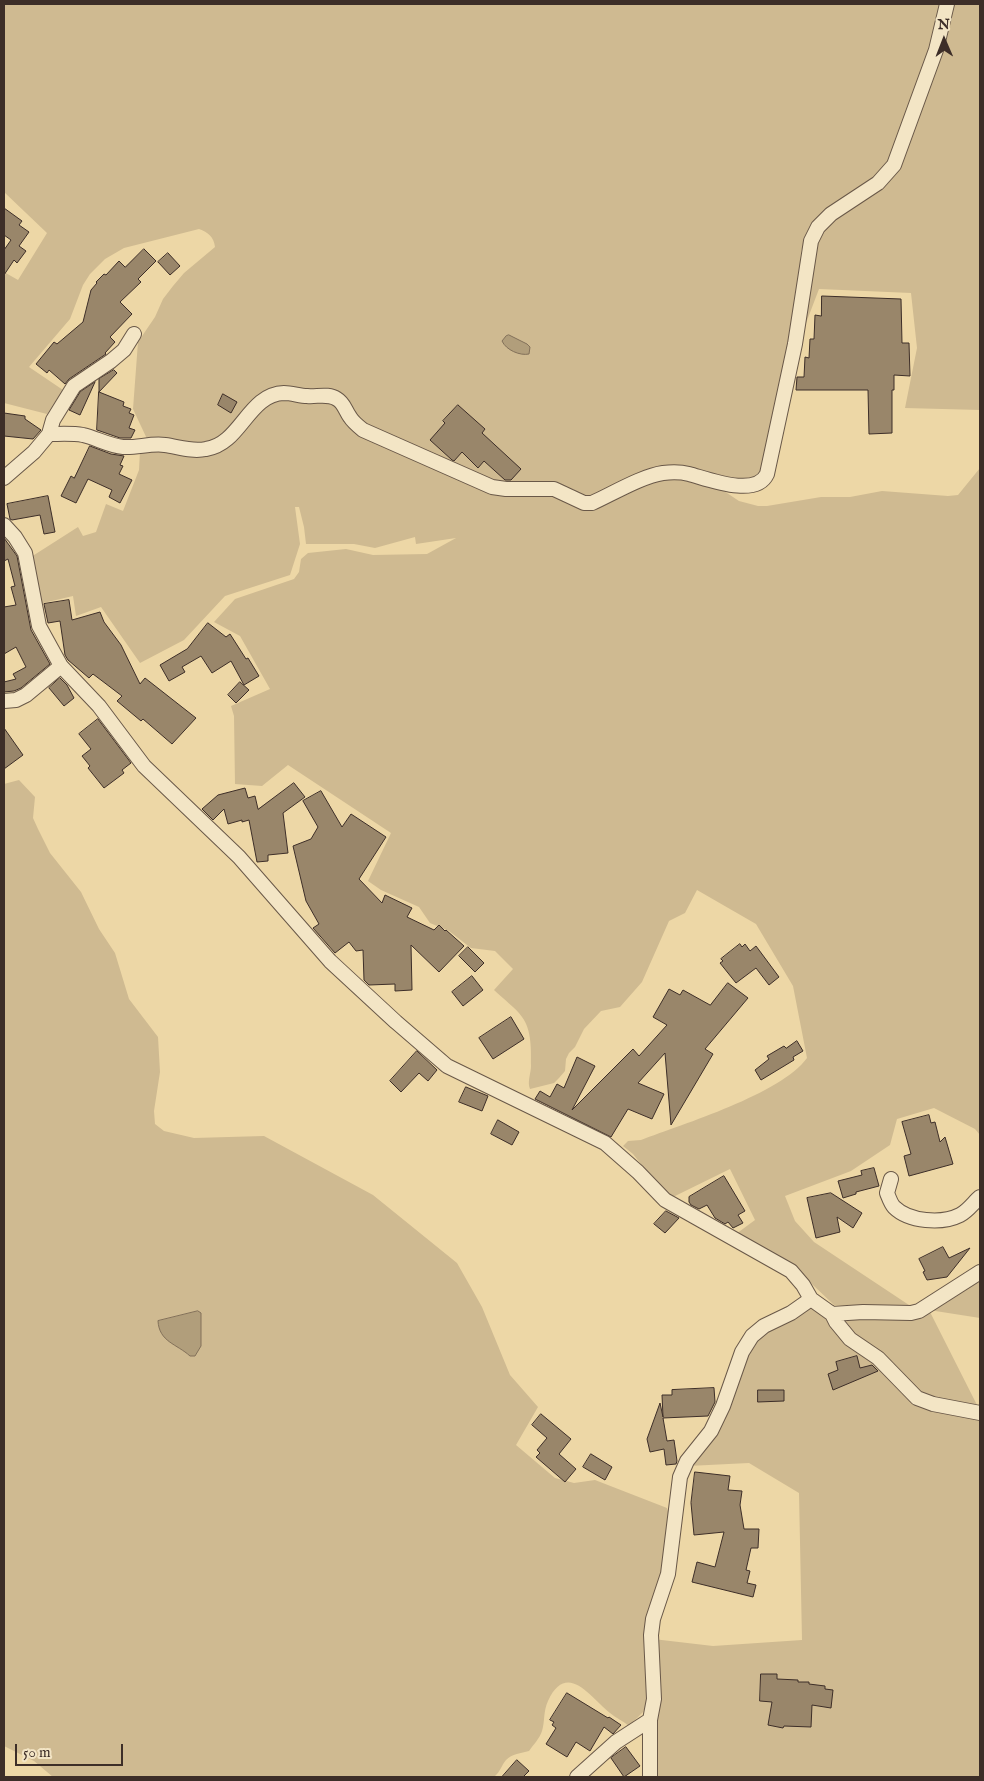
<!DOCTYPE html>
<html>
<head>
<meta charset="utf-8">
<style>
  body { margin:0 }
  #map { position:relative; width:984px; height:1781px; overflow:hidden; background:#edd7a6; font-family:"IM FELL English",serif }
  canvas { display:block }
  .frame { position:absolute; inset:0; border:5px solid #3d2e28; pointer-events:none }
  .north { position:absolute; left:919px; top:15px; width:50px; height:50px; -webkit-text-stroke:4px #f3e5c5; paint-order:stroke; rotate:359deg; font-size:14px; font-weight:700; line-height:20px; text-align:center; color:#3d2e28 }
  .north::after { content:''; display:block; margin:auto; width:18px; height:22px; background:#3d2e28; clip-path:polygon(50% 0,100% 100%,50% 72%,0 100%) }
  .scale { position:absolute; left:15px; top:1744px; width:108px; height:22px; box-sizing:border-box; border:2px solid #3d2e28; border-top:0; padding-left:6px; font-size:15px; line-height:18px; white-space:nowrap; color:#3d2e28; -webkit-text-stroke:4px #f3e5c5; paint-order:stroke }
</style>
</head>
<body>
<div id="map">
<canvas width="984" height="1781"></canvas>
<div class="frame"></div>
<div class="north">N</div>
<div class="scale">50 m</div>
</div>
<script>
const ctx = document.querySelector('canvas').getContext('2d');
ctx.lineJoin = 'round';
function fill(path, color) { ctx.fillStyle = color; ctx.fill(path, 'evenodd'); }
function strokePath(path, color, width, dash) { ctx.strokeStyle = color; ctx.lineWidth = width; ctx.lineCap = dash ? 'butt' : 'round'; ctx.setLineDash(dash || []); ctx.stroke(path); }
fill(new Path2D(`
  M4 4H942L931 48 889 163 866 186 815 223 801 251 798 303 772 437 758 480 725 481 690 471 592 499 506 485 363 427 340 397 283 390 213 445 148 441 133 409 138 342 155 317 163 299 173 286 184 273 215 247C214 237 208 232 199 229L124 248 105 259 90 274 83 285 70 319 29 367 63 390 47 414 4 403V272L18 280 47 233 4 192Z
  M950 4H980V410L905 408 917 348 911 293 819 289 803 331 814 244 834 216 881 186Z
  M283 398 323 400 333 405 351 423 453 473 554 493 584 507 651 480 670 477 718 487 739 501 758 506H767L821 497H850L882 491 948 496 958 495 980 468V1135L975 1129 934 1108 897 1119 890 1145 851 1171 785 1196 795 1221 814 1242 912 1307 834 1305 795 1268 736 1234 755 1220 730 1169 673 1197 653 1179 633 1154 623 1146 628 1141 641 1140C683 1124 781 1094 807 1058L793 986 756 924 697 890 685 913 669 921 642 982 620 1007 601 1011 584 1029 575 1047 569 1053 566 1059 565 1071 559 1078 554 1083 530 1089C527 1082 531 1073 531 1066 531 1051 532 1030 522 1017 515 1007 503 999 494 990L513 969 495 951 471 948 449 931 430 923 419 907 381 890 368 881 391 833 288 765 262 786 235 784 234 716 231 706 270 689 240 636 214 622 235 599 294 579 299 572 301 559 308 553 346 549 373 555 427 554 456 538 416 544 415 537 375 548 354 544H306L304 527 299 507H295L300 544 290 575 225 596 184 640 140 663 101 607 76 616 73 596 39 604 31 557 78 527 83 536 96 532 106 504 123 511 139 470 140 451 148 449 197 455 261 407Z
  M19 780 35 797 33 818 38 829 50 853 81 892 99 929 115 953 129 999 158 1037 160 1072 154 1111 155 1124 164 1131 194 1138 264 1136 373 1195 457 1263 482 1307 510 1375 538 1407 516 1445 555 1478 574 1483 595 1480 667 1508 670 1518 648 1700 643 1712 629 1726C623 1721 616 1718 610 1713 591 1698 567 1660 548 1701 543 1712 545 1722 542 1731 540 1738 533 1745 529 1751 521 1753 512 1754 506 1760 501 1766 501 1771 494 1777H53L34 1761 4 1746V784Z
  M980 1277V1318L929 1310 977 1405 980 1404V1411L925 1398 852 1335 840 1318 909 1319Z
  M813 1307 826 1314 874 1359 911 1398 980 1417V1777H654L653 1639 713 1646 802 1640 799 1493 749 1463 688 1466 744 1357 765 1331Z`), '#cfba91');
const water = new Path2D(`
  M509 335 527 344 530 347 529 354C520 356 506 350 502 341L506 336Z
  M198 1311 201 1313V1346L195 1356H190C177 1344 159 1342 158 1321Z`);
fill(water, '#b19e7b');
strokePath(water, '#83715a', 1);
const building = new Path2D(`
  M4 208 22 221 19 225 29 232 19 246 26 251 17 263 14 260 4 275V250L11 240 4 235Z
  M144 249 156 261 138 279 141 282 120 302 132 314 110 337 115 342 105 353 106 354 69 379 65 384 49 370 47 373 36 364 54 342 57 344 83 322 91 290 97 283 96 282 104 274 106 275 119 261 125 267Z
  M168 253 180 266 170 275 158 262Z
  M822 296 901 299 902 343H909L910 376 894 375V390H892V433L869 434 868 390H796L797 377H804L805 357 809 358 810 339H814L815 315 821 316Z
  M114 370 117 373 99 392V379Z
  M95 382 80 415 69 410 80 392Z
  M99 392 124 402 123 406 131 409 129 413 134 415 129 428 135 430 131 438H120L97 430Z
  M223 394 237 402 231 413 218 405Z
  M458 405 485 429 482 433 521 469 511 480H505L484 461 478 468 462 452 454 461 452 460 430 440 445 423 443 421Z
  M4 413 25 416V419L41 430 33 439 4 436Z
  M90 446 111 454 124 456 120 465 123 466 119 474 132 480 120 503 109 497 112 490 88 479 76 503 61 496 71 476 74 478Z
  M48 496 55 532 44 534 40 515 12 520 10 519 7 504Z
  M4 538 17 556 31 630 50 664 21 688 14 691 4 692V682L16 679 13 674 26 667 16 647 4 654V607L16 605 11 587 15 586 8 559 4 561Z
  M69 600 72 620 100 612 104 622 121 645 140 684 145 678 196 718 172 744 143 719 141 721 117 701 122 696 93 674 89 678 68 660 65 655 60 621 48 623 44 604Z
  M208 623 226 637 230 634 246 659 248 658 259 676 244 685 231 661 212 673 201 656 182 667 185 672 169 681 160 665 187 649Z
  M60 678 67 685 74 698 64 706 49 688Z
  M240 682 249 690 236 703 228 695Z
  M98 719 131 763 122 770 124 773 104 788 88 768 90 766 82 756 91 749 79 734Z
  M4 728 23 755 4 769Z
  M294 783 305 797 283 813 288 853 268 855V861L257 862 249 820 242 822V820L228 824 224 809 213 820 202 809 218 795 245 788 248 798 255 796 258 809Z
  M321 791 342 827 351 814 386 837 359 879 382 903 385 895 412 908 407 917 434 930 439 925 445 931 446 930 464 946 439 972 411 945 412 990 395 991V984L369 985 364 980 363 950 356 951 349 942 335 953 313 928 319 924 306 901 293 846 311 839 318 827 303 801Z
  M740 944 742 947 745 944 750 951 756 946 779 977 769 985 756 968 736 983 720 963 723 961 721 959Z
  M468 947 484 963 475 972 459 956Z
  M472 976 483 990 463 1006 452 992Z
  M728 983 748 998 705 1049 713 1054 671 1125 665 1053 638 1083 664 1094 652 1119 628 1109 611 1137 535 1099 540 1091 550 1097 557 1084 564 1088 577 1057 595 1066 572 1110 633 1049 639 1056 667 1025 653 1017 669 989 680 995 683 990 710 1005Z
  M511 1017 524 1039 493 1059 479 1038Z
  M797 1041 803 1051 793 1057 794 1060 761 1080 755 1070 769 1059 767 1056 784 1046 786 1048Z
  M417 1051 437 1070 428 1081 419 1073 401 1092 390 1081Z
  M466 1087 488 1096 482 1111 459 1102Z
  M929 1115 931 1123 935 1122 940 1142 945 1137 953 1164 909 1176 904 1156 911 1154 902 1122Z
  M498 1120 519 1132 512 1145 491 1134Z
  M874 1168 879 1186 856 1192V1194L843 1198 838 1181 862 1175 861 1171Z
  M724 1176 745 1211 738 1215 743 1223 733 1228 728 1222 725 1224 715 1218 707 1205 699 1209 691 1205 689 1202V1197Z
  M831 1193 862 1213 853 1228 837 1217 840 1232 816 1238 807 1198Z
  M666 1211 679 1218 665 1233 654 1224Z
  M943 1247 949 1258 970 1248 947 1277 927 1280 923 1272 925 1271 919 1259Z
  M857 1356 860 1368 872 1365 878 1371 833 1390 828 1374 838 1370 836 1362Z
  M714 1388 715 1402 708 1416 663 1418 667 1441 674 1440 677 1461 676 1464 666 1465 664 1449 650 1452 647 1439 660 1403 663 1417 662 1395H672V1390Z
  M758 1390H784V1401L758 1402Z
  M541 1414 571 1439 559 1454 576 1469 565 1482 536 1457 540 1453 537 1450 547 1438 532 1425Z
  M591 1454 612 1467 605 1480 583 1467Z
  M695 1472 730 1476 728 1490 742 1491 740 1505 744 1529H759L758 1548H751L746 1570 750 1571 747 1583 756 1585 753 1597 692 1582 697 1562 715 1567 724 1532 694 1535 691 1503Z
  M761 1674H777V1679L798 1680V1682H809V1684L825 1686V1689L833 1690 831 1708 812 1705 811 1727 784 1726 783 1728 768 1725 772 1702 760 1701Z
  M567 1693 608 1718 609 1717 621 1725 613 1734 604 1727 590 1751 576 1742 567 1757 546 1744 556 1728 552 1725 554 1722 550 1720Z
  M626 1747 640 1766 624 1777 611 1758Z
  M517 1760 529 1771 523 1777H502Z`);
fill(building, '#99866a');
strokePath(building, '#3d2e28', 1);
const street = new Path2D(`
  M49 434 53 420 74 386 111 361 124 350 134 334
  M4 478 34 452 49 434C60 434 72 433 83 435 96 438 110 446 123 447 137 448 151 443 165 445 179 447 192 452 206 449 241 444 248 394 284 393 292 393 300 396 307 396 317 397 328 393 337 399 344 403 345 410 350 417 353 422 358 426 363 430L492 487 506 489H554L584 503H592C612 494 642 476 663 473 672 472 681 472 689 474 708 479 756 498 767 474L795 344 811 241 818 227 831 214 878 183 894 165 936 50 947 4
  M4 525 15 537 25 553 39 626 61 666 99 706 144 766 239 857 330 961 396 1022 447 1066 605 1143 638 1172 665 1200 791 1271 803 1285 811 1299 832 1314 836 1322 850 1339 878 1358 917 1398 933 1404 980 1413
  M4 701 16 700 26 695 61 666
  M891 1179 887 1193C889 1198 891 1204 894 1207 909 1222 942 1224 960 1215 968 1211 974 1202 980 1197
  M832 1314 863 1312 911 1313 919 1311 980 1272
  M577 1777 616 1742 650 1720
  M650 1777V1720L654 1699 651 1635 653 1619 668 1574 680 1477 687 1461 711 1431 723 1406 742 1352 752 1336 764 1326 791 1313 811 1299`);
strokePath(street, '#695848', 16);
strokePath(street, '#f3e5c5', 14);
</script>
</body>
</html>
